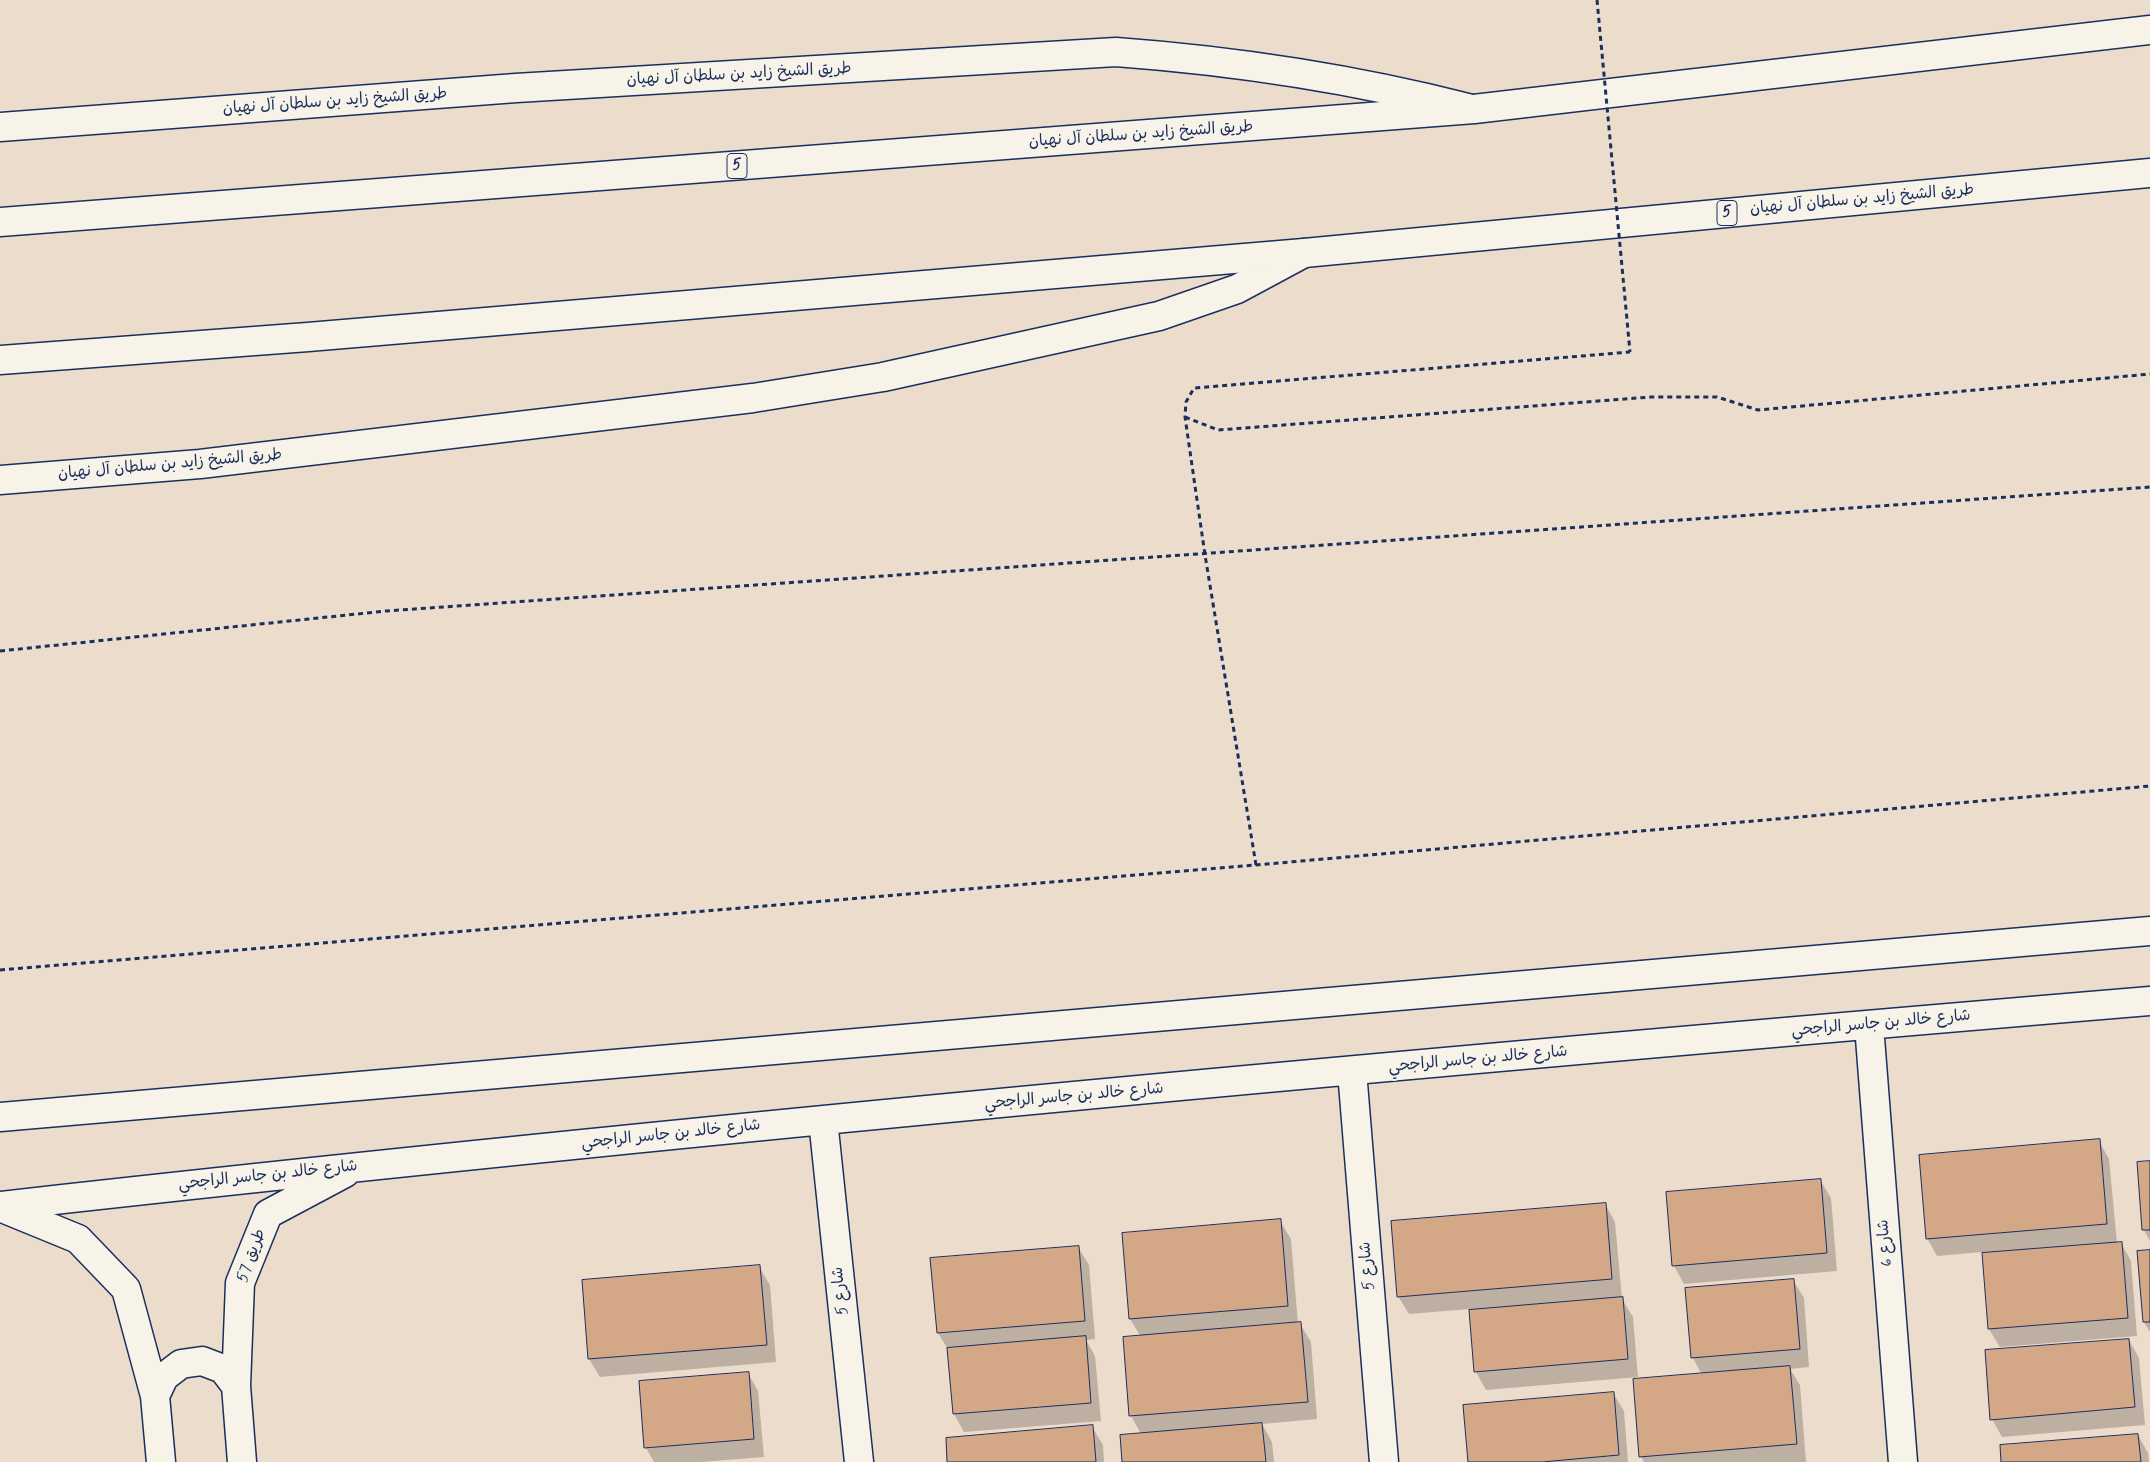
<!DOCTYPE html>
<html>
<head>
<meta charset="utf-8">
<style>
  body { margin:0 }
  canvas { display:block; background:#ecdccb }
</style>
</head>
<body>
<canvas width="2150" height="1462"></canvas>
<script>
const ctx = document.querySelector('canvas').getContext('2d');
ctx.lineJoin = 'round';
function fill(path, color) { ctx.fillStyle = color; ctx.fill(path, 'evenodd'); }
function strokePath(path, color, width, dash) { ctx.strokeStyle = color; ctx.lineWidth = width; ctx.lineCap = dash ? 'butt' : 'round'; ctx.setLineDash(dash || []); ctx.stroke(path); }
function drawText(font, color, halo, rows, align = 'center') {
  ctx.font = font + ' Mynerve,"Playpen Sans Arabic",sans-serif'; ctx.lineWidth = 4; ctx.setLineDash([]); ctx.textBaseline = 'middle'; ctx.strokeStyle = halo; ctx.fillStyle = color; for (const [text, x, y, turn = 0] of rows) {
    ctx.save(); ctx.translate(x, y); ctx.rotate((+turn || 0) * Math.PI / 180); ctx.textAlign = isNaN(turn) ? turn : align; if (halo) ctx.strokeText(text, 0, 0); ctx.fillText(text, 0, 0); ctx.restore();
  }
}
fill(new Path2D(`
  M2099 1141 2109 1159 2117 1243H2121L2131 1261 2137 1336 2000 1347 1989 1329 1983 1252 1937 1256 1927 1238Z
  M2150 1163V1241L2144 1230Z
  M1820 1180 1831 1198 1837 1271 1684 1284 1674 1266Z
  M1605 1204 1615 1222 1622 1299 1633 1317 1638 1377 1486 1390 1476 1372 1470 1309 1409 1314 1398 1296Z
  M1280 1221 1291 1239 1298 1324H1300L1311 1342 1317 1419 1262 1424 1272 1442 1274 1462H1123L1141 1434 1131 1416 1124 1338 1141 1337 1130 1319Z
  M1078 1247 1089 1265 1095 1339 1086 1340 1095 1356 1101 1421 964 1432 954 1414 949 1351 938 1333Z
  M2150 1251V1332L2144 1322Z
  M759 1267 770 1285 776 1362 600 1377 589 1359 583 1281Z
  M1793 1280 1804 1298 1809 1367 1790 1369 1800 1385 1806 1462H1644L1641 1456 1702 1375 1693 1358Z
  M2129 1340 2139 1358 2145 1425 2002 1437 1992 1419Z
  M748 1373 758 1391 764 1457 701 1462H654L646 1448 640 1382Z
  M1613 1393 1624 1411 1628 1462H1469Z
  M1092 1427 1103 1445 1104 1462H949Z
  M2138 1435 2148 1453 2149 1462H2003Z`), '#0003');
const building = new Path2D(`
  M2100 1139 2107 1224 1926 1239 1919 1155Z
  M2150 1161V1230H2142L2137 1162Z
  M1821 1179 1827 1253 1672 1266 1666 1192Z
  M1606 1203 1612 1279 1397 1297 1391 1221Z
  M1281 1219 1288 1306 1129 1319 1122 1233Z
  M2122 1242 2128 1318 1988 1329 1982 1253Z
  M1079 1246 1085 1321 937 1333 930 1258Z
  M2150 1250V1322H2143L2137 1251Z
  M760 1265 767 1345 588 1359 582 1280Z
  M1794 1279 1800 1349 1691 1358 1685 1288Z
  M1623 1297 1628 1359 1474 1372 1469 1310Z
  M1301 1322 1308 1402 1129 1416 1123 1337Z
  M1086 1336 1091 1403 953 1414 947 1348Z
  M2129 1339 2135 1407 1990 1420 1985 1350Z
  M1790 1366 1797 1444 1639 1457 1633 1379Z
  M749 1372 754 1439 644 1448 639 1381Z
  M1614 1392 1619 1455 1542 1462H1468L1463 1405Z
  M1262 1423 1266 1462H1122L1120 1435Z
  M1093 1425 1096 1462H947L946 1438Z
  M2138 1434 2141 1462H2001L2000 1445Z`);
fill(building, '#d4a886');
strokePath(building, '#1b2f5e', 1);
const minor = new Path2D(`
  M1869 1025 1903 1462
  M1352 1071 1384 1462
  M0 1117 2150 931
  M823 1120 859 1462
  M0 1206C715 1126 1433 1061 2150 1001
  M0 1207 78 1239 126 1289 155 1396 161 1462
  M155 1396 164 1377 181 1364 202 1361 223 1369 236 1386
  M242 1462 236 1386 240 1283 268 1214 345 1173`);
const major = new Path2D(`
  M0 127 516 88 1116 52C1237 61 1350 78 1468 108
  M0 480 200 464 753 398 883 377 1159 316 1237 289 1304 253`);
const highway = new Path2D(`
  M0 222 1474 109 2150 30
  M0 360 308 337 1304 253 2150 173`);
strokePath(minor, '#1b2f5e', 31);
strokePath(major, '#1b2f5e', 31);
strokePath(highway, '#1b2f5e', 31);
strokePath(new Path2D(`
  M1185 417 1218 430 1651 397H1717L1758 410 2150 374
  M0 651 386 611 2150 487
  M1256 865 1205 555 1185 417 1186 402 1194 388 1630 352
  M0 970 1256 865 2150 786`), '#1b2f5e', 3, [5, 4]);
strokePath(minor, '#f7f3e8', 28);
strokePath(major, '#f7f3e8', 28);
strokePath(highway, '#f7f3e8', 28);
strokePath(new Path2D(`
  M1597 0 1630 352`), '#1b2f5e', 3, [5, 4]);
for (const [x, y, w] of [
  [737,166,20],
  [1727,213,20]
]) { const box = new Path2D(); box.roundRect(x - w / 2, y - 12.5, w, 25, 4); ctx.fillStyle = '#f7f3e8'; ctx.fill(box); strokePath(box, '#1b2f5e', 1); }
drawText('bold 15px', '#1b2f5e', null, [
  ["5",737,166],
  ["5",1727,213]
]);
drawText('16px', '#1b2f5e', '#f7f3e8', [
  ["طريق الشيخ زايد بن سلطان آل نهيان",739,75,-3],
  ["طريق الشيخ زايد بن سلطان آل نهيان",335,102,-4],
  ["طريق الشيخ زايد بن سلطان آل نهيان",1141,135,-4],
  ["طريق الشيخ زايد بن سلطان آل نهيان",1862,200,-5],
  ["طريق الشيخ زايد بن سلطان آل نهيان",170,465,-5],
  ["شارع خالد بن جاسر الراجحي",1881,1024,-5],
  ["شارع خالد بن جاسر الراجحي",1478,1060,-5],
  ["شارع خالد بن جاسر الراجحي",1074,1097,-5],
  ["شارع خالد بن جاسر الراجحي",671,1135,-6],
  ["شارع خالد بن جاسر الراجحي",268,1176,-6],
  ["شارع 6",1886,1243,-95],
  ["طريق 57",252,1256,-70],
  ["شارع 5",1368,1266,-95],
  ["شارع 5",841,1291,-96]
]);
</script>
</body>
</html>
